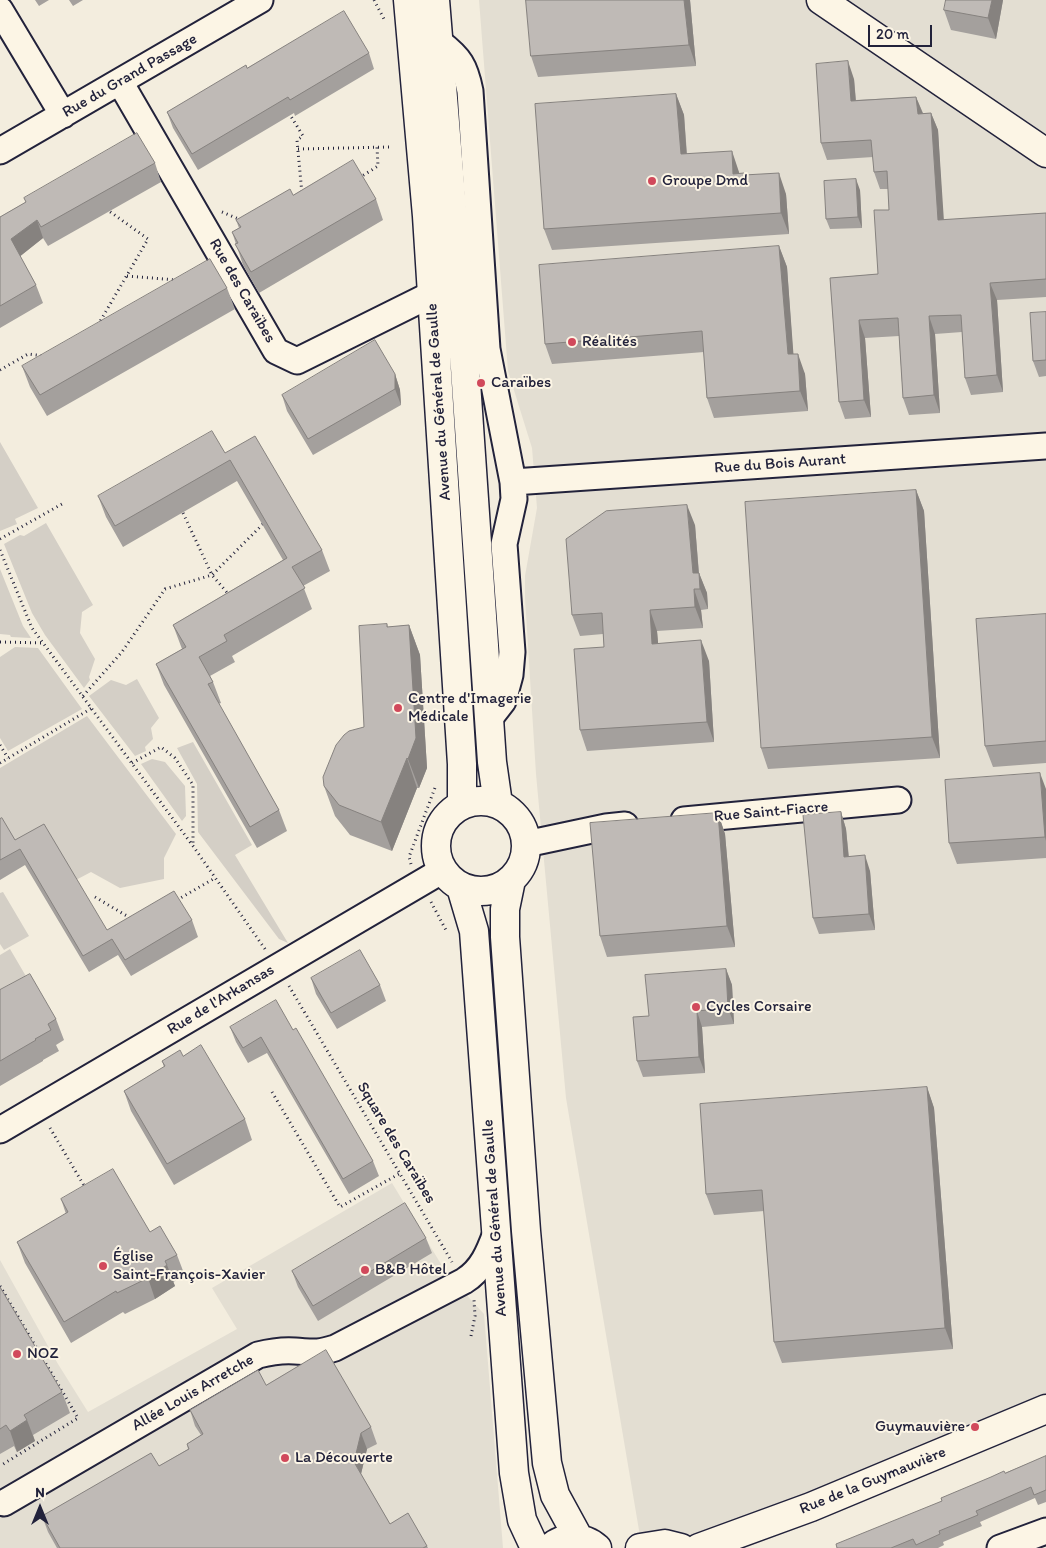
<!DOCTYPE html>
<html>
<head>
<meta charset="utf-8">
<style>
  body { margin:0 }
  #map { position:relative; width:1046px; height:1548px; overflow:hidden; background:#f3edde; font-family:Itim,sans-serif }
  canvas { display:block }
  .north { position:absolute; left:15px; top:1483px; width:50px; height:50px; -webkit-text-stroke:4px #fcf5e5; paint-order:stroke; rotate:0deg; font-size:14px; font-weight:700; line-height:20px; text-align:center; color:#22223b }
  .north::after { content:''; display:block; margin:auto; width:18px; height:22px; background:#22223b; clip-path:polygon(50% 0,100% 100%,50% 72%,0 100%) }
  .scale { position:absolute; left:868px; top:25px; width:64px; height:22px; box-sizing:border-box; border:2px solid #22223b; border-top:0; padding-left:6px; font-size:15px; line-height:18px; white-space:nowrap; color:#22223b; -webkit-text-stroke:4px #fcf5e5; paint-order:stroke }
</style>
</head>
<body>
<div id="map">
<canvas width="1046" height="1548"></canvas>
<div class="north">N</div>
<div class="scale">20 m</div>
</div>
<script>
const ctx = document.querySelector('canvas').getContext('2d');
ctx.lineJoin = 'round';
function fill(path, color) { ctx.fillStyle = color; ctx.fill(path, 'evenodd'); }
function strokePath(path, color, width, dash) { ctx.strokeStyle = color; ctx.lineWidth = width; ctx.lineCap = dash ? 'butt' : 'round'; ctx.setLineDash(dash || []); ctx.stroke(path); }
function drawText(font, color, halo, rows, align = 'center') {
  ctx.font = font + ' Itim,sans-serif'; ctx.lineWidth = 4; ctx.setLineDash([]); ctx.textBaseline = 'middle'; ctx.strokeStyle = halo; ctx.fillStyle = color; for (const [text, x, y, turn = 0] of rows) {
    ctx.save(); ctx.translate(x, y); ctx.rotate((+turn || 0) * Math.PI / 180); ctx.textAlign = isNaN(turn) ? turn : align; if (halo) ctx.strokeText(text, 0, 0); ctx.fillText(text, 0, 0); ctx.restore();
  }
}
fill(new Path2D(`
  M479 0H1046V1425L739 1548H642L566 1098 536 774 525 598V576L537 508 532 448 508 371Z
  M392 1183 447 1274 484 1314 503 1548H0V1260L58 1364 88 1412 237 1329 212 1288Z`), '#e3ded2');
fill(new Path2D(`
  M0 442 38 508 15 519 17 524 0 531Z
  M46 523 93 605 82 612 80 633 95 659 89 677 90 680 84 688 45 635 32 613 4 544 20 535 24 536Z
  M0 569 23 626 31 638 11 637 10 635 0 634Z
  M15 647 38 648 82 709 8 751 0 738V657Z
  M137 679 159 718 151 728 153 739 145 747 146 751 135 756 89 696 111 680 126 685Z
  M87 716 176 834 164 858V879L120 888 91 872 74 881 21 856 0 839V768Z
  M193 742 252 845 235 855 288 943 279 939 198 832 197 784 177 748Z
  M152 759 165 762 185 786 186 816 182 821 141 764Z
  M3 892 29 936 4 950 0 944V893Z
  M10 949 37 995 0 1015V955Z`), '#d4cfc6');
const minor = new Path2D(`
  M0 10 63 115
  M439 42C460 58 465 66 470 91L487 349 513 482 514 499 504 544 512 652 510 675 503 701 489 719
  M120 82 276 351 297 361 432 294
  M0 151 260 0
  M513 482 1046 446
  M684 820 898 800
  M526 844 606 827 625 825
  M0 1130 443 870
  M4 1503 258 1355C270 1352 282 1350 295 1351 313 1352 316 1354 335 1348L464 1281C482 1270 489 1252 496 1233
  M1000 1548 1046 1531`);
const tertiary = new Path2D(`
  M821 0 1046 153
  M640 1548 665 1544 681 1548
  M699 1548 811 1507 1046 1409`);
const primary = new Path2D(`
  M408 0 427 216 462 764V805
  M435 0 465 368 492 762 498 804
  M436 846a45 45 0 1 1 90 0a45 45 0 1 1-90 0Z
  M511 880 505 909V937L526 1231 547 1463 555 1495 579 1539
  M461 887 474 931 514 1473 522 1520 535 1548
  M550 1548C563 1536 584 1536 597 1548`);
strokePath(minor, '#22223b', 29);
strokePath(tertiary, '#22223b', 31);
strokePath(primary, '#22223b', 31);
strokePath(new Path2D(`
  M374 0 385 21
  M289 113 303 136 297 140 302 194
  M298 149 389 147
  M359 178 378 166 377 147
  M222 212 241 220
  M127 276 176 280
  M98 325 148 239 109 211
  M0 370 28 354 45 356
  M183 513 212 575 230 596
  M0 539 62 504
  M0 550 32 628 193 846 265 949
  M0 642 44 643
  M83 696 122 652 165 589 212 575 263 524
  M0 745 8 758
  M0 763 92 708
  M132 763 161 747 175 758 193 785V846
  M411 864 409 857 436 785
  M95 897 132 919
  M177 900 215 878
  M431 902 447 932
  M289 986 452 1262
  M272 1092 340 1207 399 1174
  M50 1128 86 1189
  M0 1286 78 1418 0 1466
  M471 1336 475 1316 474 1300`), '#22223b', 3, [1, 4]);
strokePath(minor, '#fcf5e5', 25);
strokePath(tertiary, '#fcf5e5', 28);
strokePath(primary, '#fcf5e5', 28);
fill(new Path2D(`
  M35 0H49L39 6Z
  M69 0H83L73 6Z
  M526 0H690L696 66 538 77 531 56Z
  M1003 0 996 39 951 30 944 10Z
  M369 53 374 69 295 116 294 113 198 170 173 128 167 112 247 68Z
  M854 79 856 100 916 97 923 113H931L938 130 943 220 1046 213V297L997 300 1003 392 971 395 965 378 962 332 935 334 940 413 909 415 903 398 899 336 865 338 871 417 845 419 839 402 830 278 878 274 889 210 888 189H880L874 172 873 157 827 160 821 143Z
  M676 94 684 115 687 154 739 172V173H744L745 175 786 194 789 234 552 250 544 229Z
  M155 163 161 182 48 246 43 238 20 256 36 285 43 303 0 328V217L26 202 24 198Z
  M860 190 862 228 830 229 826 219Z
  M293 195 376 199 383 220 259 293 243 265 232 232 239 228 236 220Z
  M779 246 787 267 793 354 805 374 808 411 714 418 707 398 704 352 552 364 545 344Z
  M227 288 235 309 47 416 30 387 22 366Z
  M1046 312V376L1039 377 1033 361Z
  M395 374 400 390 401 405 313 455 287 411 282 395Z
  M225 453 322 550 330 571 303 586 312 609 232 656 235 662 210 676 213 682 221 703 218 704 279 810 287 831 257 848 164 685 156 664 182 649 173 625 283 560 237 481 123 547 106 517 98 496Z
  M916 490 924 511 940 758 768 769 761 748Z
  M695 525 699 573 707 593 708 609 701 610 703 628 657 631 658 643 709 661 714 742 587 751 580 730 604 647 603 634 580 636 572 615Z
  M1046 614V763L993 767 985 746Z
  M387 624 388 627 409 625 420 655 427 768 419 788H417L392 851 350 835 335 816 324 786 364 727Z
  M1046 789V858L957 864 949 843Z
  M841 812 846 829 849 857 870 871 875 930 819 934 813 918Z
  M718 813 725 834 735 947 607 957 600 936Z
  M0 819 15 840 107 930 192 920 198 937 131 976 118 955 89 972 25 865 0 880Z
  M726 969 732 985 734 1024 702 1027 705 1073 643 1077 637 1061 649 1016Z
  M311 978 380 985 386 1001 337 1029 316 994Z
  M0 990 56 1019 64 1040 56 1045 59 1051 43 1060V1061L0 1086Z
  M230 1027 293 1030 373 1161 379 1176 349 1194 267 1053 248 1063 236 1042Z
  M183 1056 245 1119 252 1140 174 1185 131 1111 124 1091 164 1067 162 1061Z
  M927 1087 934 1108 953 1349 782 1363 774 1342 764 1211 714 1215 706 1194Z
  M61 1199 150 1232 177 1255 185 1276 173 1282 175 1286 155 1299 125 1314 123 1312 71 1343 25 1263 17 1242 66 1214Z
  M426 1238 432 1253 318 1321 298 1287 292 1271Z
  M0 1287 62 1392 70 1413 33 1435 35 1441 17 1452 14 1446 0 1454Z
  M266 1385 371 1427 377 1444 367 1449 361 1474 390 1524 427 1546 428 1548H57L48 1532 42 1516 159 1466 188 1449 187 1444 201 1435 195 1426 190 1410Z
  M1046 1456V1502L1038 1505 1035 1498 980 1522 982 1526 943 1542 944 1545 938 1548H837L1005 1473Z`), '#a4a09d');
fill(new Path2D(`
  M684 0H690L696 66 689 45Z
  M992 0H1003L996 39 988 18Z
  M848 61 854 79 857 118 851 101Z
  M676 94 684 115 688 175 681 154Z
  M916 97 923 114H918Z
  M931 113 938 130 945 237 938 220Z
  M732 151 739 172 741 195 733 174Z
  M779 173 786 194 789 234 781 213Z
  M856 179 860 190 862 228 858 217Z
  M37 220 43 238 18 258 11 239Z
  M779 246 787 267 795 375 788 354Z
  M990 283 997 300 1003 392 997 375Z
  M929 316 935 334 940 413 934 395Z
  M859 320 865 338 871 417 864 400Z
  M798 354 805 374 808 411 800 391Z
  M395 374 400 390 401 405 395 389Z
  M916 490 924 511 940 758 932 737Z
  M687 505 695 525 700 589 693 573Z
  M699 573 707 593 708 609 700 589Z
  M694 589 701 610 703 628 695 607Z
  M650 610 657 631 660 664 652 644Z
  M409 625 420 655 427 768 419 788 408 759Z
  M701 640 709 661 714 742 707 722Z
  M407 758 417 788 392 851 381 822Z
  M1040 773 1046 789V841L1045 837Z
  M841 812 846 829 850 873 844 857Z
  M718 813 725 834 735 947 727 926Z
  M865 855 870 871 875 930 869 914Z
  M726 969 732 985 734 1024 728 1008Z
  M697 1011 702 1027 705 1073 699 1057Z
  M927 1087 934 1108 953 1349 945 1328Z
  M167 1265 175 1286 155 1299 148 1278Z
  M27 1420 35 1441 17 1452 10 1431Z
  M361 1433 367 1449 360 1478 354 1462Z`), '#86827f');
const building = new Path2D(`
  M526 0H684L689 45 531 56Z
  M946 0H992L988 18 944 10Z
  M344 11 369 53 290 100 288 97 192 154 167 112 246 65 247 68Z
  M848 61 851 101 916 97 918 114 931 113 938 220 1046 213V279L990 283 997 375 965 378 961 315 929 316 934 395 903 398 898 318 859 320 864 400 839 402 830 278 878 274 874 210H889L887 171 874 172 871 140 821 143 816 64Z
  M676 94 681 154 732 151 733 174 744 173V175L779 173 781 213 544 229 535 104Z
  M137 133 155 163 41 227 37 220 11 239 36 285 0 306V217L26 202 24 198Z
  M353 160 376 199 251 272 235 244 238 243 232 232 241 227 236 220 290 189 293 195Z
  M856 179 858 217 826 219 824 181Z
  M779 246 788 354H798L800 391 707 398 702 331 545 344 539 265Z
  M210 259 227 288 40 395 22 366Z
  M1046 312V360L1033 361 1030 313Z
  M375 340 395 374V389L308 439 282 395Z
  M212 431 225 453 255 436 322 550 292 567 305 588 224 635 227 641 199 657 213 682 208 684 279 810 250 827 156 664 186 647 173 625 287 558 230 460 115 526 98 496Z
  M916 490 932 737 761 748 745 502Z
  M687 505 693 573H699L700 589H694L695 607 650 610 652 644 701 640 707 722 580 730 574 649 604 647 602 613 572 615 566 539 606 511Z
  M1046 614V741L985 746 976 619Z
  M387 624V627L409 625 416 738 408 759 407 758 381 822 339 805 324 786 323 777 336 745 344 735 349 731 364 727 359 626Z
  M1040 773 1045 837 949 843 945 780Z
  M841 812 844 857 865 855 869 914 813 918 803 815Z
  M718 813 727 926 600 936 590 823Z
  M2 818 15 840 44 824 107 930 174 891 192 920 125 960 112 939 83 956 20 849 0 860V819Z
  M360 950 380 985 331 1013 311 978Z
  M726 969 728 1008 697 1011 699 1057 637 1061 633 1017 649 1016 645 975Z
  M30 974 56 1019 48 1024 51 1030 35 1039 36 1040 0 1061V990Z
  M276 1000 293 1030 296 1028 373 1161 343 1179 261 1037 243 1048 230 1027Z
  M201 1045 245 1119 167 1164 124 1091 165 1066 162 1061 180 1050 183 1056Z
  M927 1087 945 1328 774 1342 762 1190 706 1194 700 1104Z
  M113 1169 150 1232 160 1226 177 1255 165 1261 167 1265 148 1278 117 1293 116 1291 64 1322 17 1242 68 1212 61 1199Z
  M405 1203 426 1238 313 1306 292 1271Z
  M0 1287 62 1392 24 1415 27 1420 10 1431 6 1425 0 1429Z
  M326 1350 371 1427 361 1433 354 1462 390 1524 408 1513 427 1546 423 1548H60L42 1516 151 1453 159 1466 189 1449 187 1444 203 1434 190 1410 258 1370 266 1385Z
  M1046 1456V1490L1034 1495 1031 1487 976 1511 978 1515 939 1531 940 1534 916 1545 913 1539 891 1548H837L836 1544 942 1501 941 1498 991 1477 1004 1471 1005 1473Z`);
fill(building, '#bfbab6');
strokePath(building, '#86827f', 1);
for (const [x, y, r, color] of [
  [652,181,5,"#d1495b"],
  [572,342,5,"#d1495b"],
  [481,383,5,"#d1495b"],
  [398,708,5,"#d1495b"],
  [696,1007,5,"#d1495b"],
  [103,1266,5,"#d1495b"],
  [365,1270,5,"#d1495b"],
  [17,1354,5,"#d1495b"],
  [975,1427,5,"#d1495b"],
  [285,1458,5,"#d1495b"]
]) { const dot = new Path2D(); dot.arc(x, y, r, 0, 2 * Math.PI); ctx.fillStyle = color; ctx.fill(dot); strokePath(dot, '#fcf5e5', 2); }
drawText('16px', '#22223b', '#fcf5e5', [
  ["Rue du Grand Passage",130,76,-30],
  ["Rue des Caraïbes",242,291,60],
  ["Avenue du Général de Gaulle",439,402,-94],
  ["Rue du Bois Aurant",780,464,-4],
  ["Rue Saint-Fiacre",771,812,-5],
  ["Rue de l'Arkansas",221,1000,-31],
  ["Square des Caraïbes",396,1143,59],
  ["Avenue du Général de Gaulle",495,1218,-94],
  ["Allée Louis Arretche",193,1393,-30],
  ["Rue de la Guymauvière",873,1481,-22]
]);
drawText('16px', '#22223b', '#fcf5e5', [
  ["Groupe Dmd",662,181],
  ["Réalités",582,342],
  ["Caraïbes",491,383],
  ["Centre d'Imagerie",408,699],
  ["Médicale",408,717],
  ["Cycles Corsaire",706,1007],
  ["Église",113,1257],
  ["Saint-François-Xavier",113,1275],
  ["B&B Hôtel",375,1270],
  ["NOZ",27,1354],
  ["Guymauvière",965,1427,"right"],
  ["La Découverte",295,1458]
], 'left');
</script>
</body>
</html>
